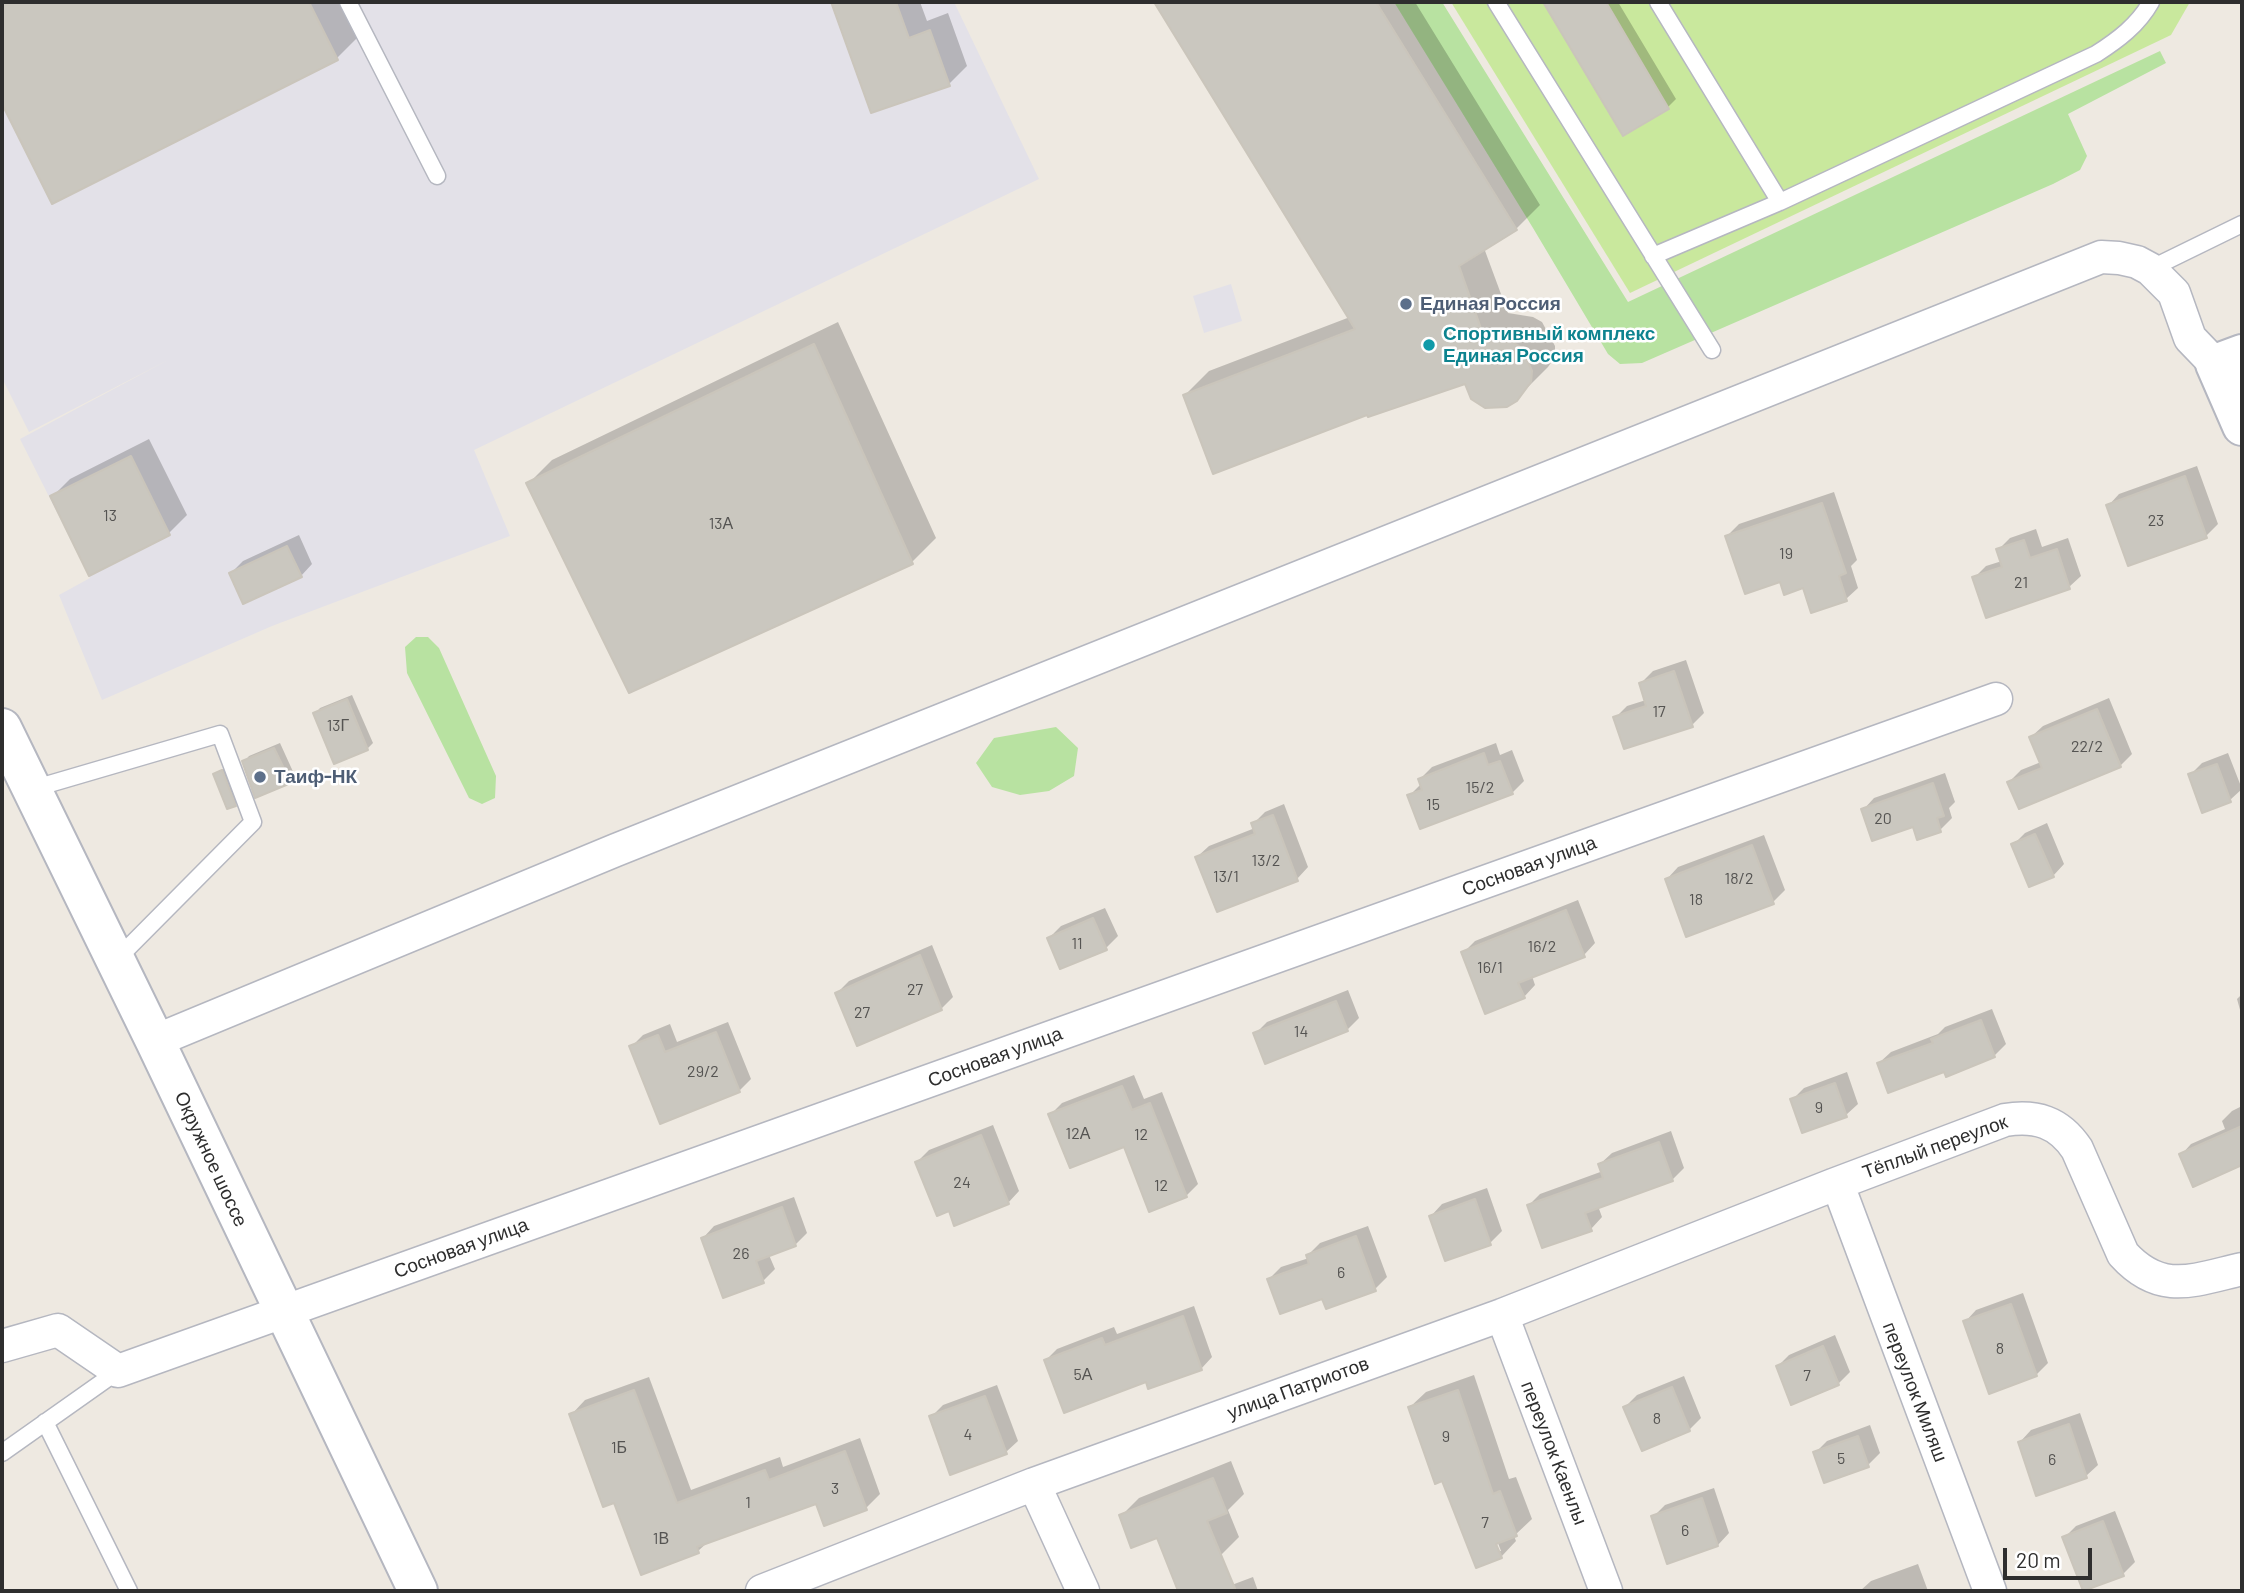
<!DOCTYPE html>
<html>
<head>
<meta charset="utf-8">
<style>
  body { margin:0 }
  #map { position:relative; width:2244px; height:1593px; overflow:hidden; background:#eee9e1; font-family:Barlow,sans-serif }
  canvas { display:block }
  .frame { position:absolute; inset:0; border:4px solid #2e2e2e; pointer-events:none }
  .scale { position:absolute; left:2003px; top:1548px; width:89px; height:32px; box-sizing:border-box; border:4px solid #2e2e2e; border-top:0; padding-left:9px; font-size:21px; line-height:24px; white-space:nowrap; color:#2e2e2e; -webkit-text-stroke:5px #fff; paint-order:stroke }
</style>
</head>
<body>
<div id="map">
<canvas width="2244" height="1593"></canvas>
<div class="frame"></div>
<div class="scale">20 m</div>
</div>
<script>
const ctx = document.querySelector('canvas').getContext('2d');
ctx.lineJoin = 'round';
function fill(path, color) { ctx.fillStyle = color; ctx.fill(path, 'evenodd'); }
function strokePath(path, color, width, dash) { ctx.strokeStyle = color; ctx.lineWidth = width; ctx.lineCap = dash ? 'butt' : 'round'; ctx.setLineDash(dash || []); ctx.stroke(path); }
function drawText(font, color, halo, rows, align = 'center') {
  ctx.font = font + ' Barlow,sans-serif'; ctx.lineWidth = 5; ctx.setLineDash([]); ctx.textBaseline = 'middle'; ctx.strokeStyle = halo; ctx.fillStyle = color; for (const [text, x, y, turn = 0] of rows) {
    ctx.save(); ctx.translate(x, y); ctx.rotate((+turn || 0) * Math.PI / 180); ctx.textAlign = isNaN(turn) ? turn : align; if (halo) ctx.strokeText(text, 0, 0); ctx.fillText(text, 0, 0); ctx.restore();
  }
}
fill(new Path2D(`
  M2 2H954L1039 179 474 450 510 536 272 626 102 700 59 595 90 578 20 439 168 360 29 432 2 378Z
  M1231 284 1242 321 1204 333 1193 296Z`), '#e3e1e8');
fill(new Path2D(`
  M1394 2H1442L1628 302 2160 51 2166 63 2068 114 2087 156 2080 170 2053 184 1642 363 1620 364 1608 354 1533 228Z
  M416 637H428L439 648 496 776 495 798 482 804 469 798 407 673 405 647Z
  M1056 727 1078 748 1074 776 1049 791 1020 795 992 787 976 763 994 738Z`), '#b8e2a1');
fill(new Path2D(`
  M1451 2H2190L2171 35 1630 293Z`), '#c9e89d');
fill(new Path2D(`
  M2 2H345L361 34 337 58 53 201 2 100Z
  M833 2H920L927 21 948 13 967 66 949 84 872 111Z
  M1156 2H1415L1540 205 1516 229 1484 248 1508 313 1533 317 1542 322 1555 346V357L1548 367 1523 392 1466 382 1185 395 1209 371 1350 317Z
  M1545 2H1618L1676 99 1668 107 1624 134Z
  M838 322 936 538 912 562 630 691 528 484 552 460Z
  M149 439 187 515 169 533 90 573 52 497 70 479Z
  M2197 466 2218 524 2206 536 2129 564 2108 506 2119 494Z
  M1834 492 1857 560 1851 566 1858 588 1846 599 1781 580 1727 536 1739 524Z
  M2036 529 2042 547 2068 538 2081 576 2069 587 1974 578 1986 566 2002 561 1998 550 2010 538Z
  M299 535 312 564 301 576 231 573 243 561Z
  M1686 660 1704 713 1692 725 1615 718 1627 706 1646 700 1641 683 1653 671Z
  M352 695 373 743 367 749 315 714 320 708Z
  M2109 698 2132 754 2120 766 2009 782 2021 770 2041 762 2031 737 2043 726Z
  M280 743 295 776 290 782 244 762 249 756Z
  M1496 743 1500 755 1512 750 1524 781 1512 793 1409 796 1422 783 1420 779 1432 767Z
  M2228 753 2242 789 2230 800 2190 775 2202 763Z
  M228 766 240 799 235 805 215 774Z
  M1945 773 1955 802 1949 808 1952 818 1940 830 1863 810 1874 798Z
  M1284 804 1308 867 1297 879 1197 857 1209 846 1255 828 1253 824 1265 812Z
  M2047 823 2064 864 2053 876 2013 845 2025 833Z
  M1764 835 1785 890 1773 902 1667 879 1678 867Z
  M1578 900 1595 943 1584 955 1532 976 1535 985 1524 997 1463 953 1475 941Z
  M1105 908 1118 936 1106 948 1049 938 1061 926Z
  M932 945 953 997 941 1009 837 993 849 981Z
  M1348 990 1359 1018 1347 1030 1255 1034 1267 1022Z
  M2242 994V1017L2237 999Z
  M1992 1009 2006 1044 1994 1056 1945 1070 1879 1063 1891 1052 1938 1034 1945 1027Z
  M728 1022 751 1079 739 1091 631 1047 643 1035 670 1024 677 1042Z
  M1847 1072 1858 1104 1846 1115 1803 1131 1792 1100 1804 1088Z
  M1134 1075 1144 1099 1162 1092 1198 1184 1186 1196 1125 1145 1050 1115 1062 1103Z
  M2242 1106V1163L2194 1185 2181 1155 2191 1144 2225 1129 2222 1121 2232 1111Z
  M993 1125 1019 1191 1008 1203 950 1209 917 1162 929 1150Z
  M1671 1131 1684 1168 1672 1180 1598 1206 1602 1217 1591 1229 1529 1205 1540 1194 1603 1171 1600 1164 1612 1153Z
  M1487 1188 1502 1231 1490 1243 1431 1216 1442 1204Z
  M794 1197 807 1233 795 1245 769 1255 775 1269 763 1281 703 1238 714 1226Z
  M1368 1226 1387 1277 1375 1289 1323 1297 1269 1279 1281 1267 1309 1258 1308 1255 1320 1243Z
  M2023 1293 2048 1363 2036 1375 1965 1322 1976 1310Z
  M1194 1306 1212 1357 1201 1369 1147 1379 1046 1360 1057 1349 1114 1327 1117 1334Z
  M1835 1335 1850 1372 1838 1384 1778 1366 1789 1355Z
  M1474 1375 1509 1479 1516 1477 1532 1519 1514 1536 1516 1541 1501 1557 1444 1479 1410 1407 1426 1392ZM1495 1535 1501 1551H1497L1492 1536Z
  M1684 1376 1701 1418 1689 1430 1625 1407 1637 1395Z
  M649 1377 691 1490 780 1457 783 1467 860 1438 880 1494 866 1508 817 1501 708 1542 698 1551 615 1500 571 1415 585 1400Z
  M997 1385 1018 1441 1006 1452 931 1417 943 1405Z
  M2080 1413 2098 1465 2086 1476 2020 1442 2031 1430Z
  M1870 1425 1880 1453 1868 1465 1815 1453 1827 1441Z
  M1231 1461 1244 1494 1228 1510 1239 1537 1221 1555 1158 1536 1121 1516 1139 1498Z
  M1714 1488 1729 1533 1718 1545 1653 1517 1665 1505Z
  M2115 1511 2135 1562 2123 1574 2064 1538 2076 1526Z
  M1918 1564 1928 1591H1860L1871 1581Z
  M1253 1577 1258 1591H1224L1229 1586Z`), '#0003');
const building = new Path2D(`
  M2 2H309L338 60 52 204 2 104Z
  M831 2H896L909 38 930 30 950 86 871 113Z
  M1154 2H1376L1517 230 1459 266 1484 337 1509 340 1519 346 1526 358 1532 371 1531 382 1517 401 1507 407 1485 408 1471 399 1465 384 1368 417 1367 415 1213 474 1183 395 1355 329Z
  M1543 2H1606L1669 109 1623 136Z
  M814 344 913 564 629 693 526 483Z
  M131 456 170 535 89 576 50 496Z
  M2185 476 2207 538 2128 566 2106 505Z
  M1822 503 1846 573 1839 576 1847 601 1811 613 1803 588 1784 595 1780 582 1745 594 1725 536Z
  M2024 540 2030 558 2057 549 2070 589 1986 618 1972 577 2002 567 1996 549Z
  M287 546 302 577 243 604 229 573Z
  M1674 671 1693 727 1624 749 1613 717 1646 706 1639 683Z
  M347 699 368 750 334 764 313 713Z
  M2097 709 2121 767 2019 809 2007 782 2042 768 2029 737Z
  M274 748 291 783 255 798 242 761Z
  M1484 753 1488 765 1500 761 1513 794 1420 829 1407 795 1422 790 1418 779Z
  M2217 764 2231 802 2202 813 2188 774Z
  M222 770 236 806 227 809 213 774Z
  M1933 783 1944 816 1937 818 1941 832 1917 840 1913 827 1872 841 1861 809Z
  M1273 815 1298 881 1217 912 1195 857 1255 834 1251 823Z
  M2035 834 2054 877 2029 887 2011 844Z
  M1752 845 1774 904 1686 937 1665 879Z
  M1566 910 1585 957 1518 983 1525 998 1485 1014 1461 952Z
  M1093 918 1107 950 1060 969 1047 938Z
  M920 955 942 1010 857 1046 835 993Z
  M1336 1001 1348 1031 1265 1064 1253 1033Z
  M1981 1020 1995 1057 1946 1077 1944 1072 1888 1093 1877 1063 1933 1043 1931 1039Z
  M716 1032 740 1092 660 1124 629 1046 658 1035 665 1052Z
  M1835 1083 1847 1117 1802 1133 1790 1099Z
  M1122 1086 1132 1110 1150 1103 1187 1197 1149 1212 1124 1147 1070 1168 1048 1114Z
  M2242 1126V1165L2193 1187 2179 1154Z
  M981 1135 1009 1204 954 1226 949 1211 937 1216 915 1162Z
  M1659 1142 1673 1181 1585 1213 1592 1231 1542 1248 1527 1205 1603 1178 1598 1164Z
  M1475 1199 1491 1245 1445 1261 1429 1216Z
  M782 1207 796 1246 756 1261 764 1283 723 1298 701 1238Z
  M1356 1236 1376 1291 1326 1309 1322 1299 1280 1314 1267 1279 1309 1264 1306 1255Z
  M2011 1304 2037 1376 1989 1394 1963 1321Z
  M1183 1316 1202 1370 1148 1389 1146 1382 1064 1413 1044 1360 1102 1338 1105 1345Z
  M1823 1346 1839 1385 1791 1405 1776 1366Z
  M1672 1387 1690 1431 1642 1451 1623 1407Z
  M634 1390 677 1503 765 1470 769 1480 845 1451 867 1510 824 1526 816 1504 697 1547 699 1553 641 1575 614 1503 603 1507 569 1414Z
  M1458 1390 1493 1494 1500 1491 1517 1536 1496 1544 1502 1558 1476 1568 1442 1481 1435 1484 1408 1407Z
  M985 1396 1007 1454 950 1475 929 1416Z
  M2069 1424 2087 1478 2036 1496 2018 1442Z
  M1858 1436 1869 1467 1824 1483 1813 1452Z
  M1213 1478 1227 1513 1207 1521 1236 1591H1178L1157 1538 1131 1548 1119 1515Z
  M1702 1498 1718 1546 1667 1564 1651 1516Z
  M2103 1521 2124 1576 2083 1591 2062 1537Z`);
fill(building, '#cac7bf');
strokePath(building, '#cac5bb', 2);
const service = new Path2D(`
  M348 2 437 176
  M1496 2 1712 350
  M1658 2 1780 202
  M1653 256 1780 202 2096 54C2118 40 2138 25 2151 2
  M2150 269 2242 224
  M32 789 220 734 253 822 116 960
  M45 1422 129 1591
  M2 1453 118 1371`);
const minor = new Path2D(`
  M155 1041 616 850 2101 257 2119 258 2137 262 2150 269 2174 293 2190 338 2215 364
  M1833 1185 1841 1193 1990 1591
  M1502 1315 1606 1591
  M2 1346 58 1330 118 1371 1996 699
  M1034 1484 1083 1591
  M762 1591 1034 1484 1502 1315 1833 1185 2005 1120C2036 1115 2059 1122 2077 1149L2123 1254C2161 1296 2194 1280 2242 1269`);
const tertiary = new Path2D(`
  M2242 354 2215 364 2242 426
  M2 728 155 1041 418 1591`);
strokePath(service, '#b5b7c0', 19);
strokePath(minor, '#b5b7c0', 35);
strokePath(tertiary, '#b5b7c0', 42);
strokePath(service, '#fff', 16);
strokePath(minor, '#fff', 32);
strokePath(tertiary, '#fff', 38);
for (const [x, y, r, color] of [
  [1406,304,7,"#5c6f8a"],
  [1429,345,7,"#0f9aa8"],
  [260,777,7,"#5c6f8a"]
]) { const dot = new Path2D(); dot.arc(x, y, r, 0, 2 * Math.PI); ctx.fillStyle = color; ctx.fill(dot); strokePath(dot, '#fff', 2.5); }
drawText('16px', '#555452', null, [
  ["13",110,516],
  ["23",2156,521],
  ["13А",721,524],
  ["19",1786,554],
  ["21",2021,583],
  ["17",1659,712],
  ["13Г",338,726],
  ["22/2",2087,747],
  ["15/2",1480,788],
  ["15",1433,805],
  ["20",1883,819],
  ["13/2",1266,861],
  ["13/1",1226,877],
  ["18/2",1739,879],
  ["18",1696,900],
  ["11",1077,944],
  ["16/2",1542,947],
  ["16/1",1490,968],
  ["27",915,990],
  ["27",862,1013],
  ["14",1301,1032],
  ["29/2",703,1072],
  ["9",1819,1108],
  ["12А",1078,1134],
  ["12",1141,1135],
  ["24",962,1183],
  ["12",1161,1186],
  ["26",741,1254],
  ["6",1341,1273],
  ["8",2000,1349],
  ["5А",1083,1375],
  ["7",1807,1376],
  ["8",1657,1419],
  ["4",968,1435],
  ["9",1446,1437],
  ["1Б",619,1448],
  ["5",1841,1459],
  ["6",2052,1460],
  ["3",835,1489],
  ["1",748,1503],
  ["7",1485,1523],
  ["6",1685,1531],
  ["1В",661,1539]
]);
drawText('bold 19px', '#4e5e75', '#fff', [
  ["Единая Россия",1420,304],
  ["Таиф-НК",274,777]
], 'left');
drawText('bold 19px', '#0d838f', '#fff', [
  ["Спортивный комплекс",1443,334],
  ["Единая Россия",1443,356]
], 'left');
drawText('19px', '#2e2e2e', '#fff', [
  ["Сосновая улица",1529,866,-20],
  ["Сосновая улица",995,1057,-20],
  ["Тёплый переулок",1935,1147,-20],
  ["Окружное шоссе",211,1159,65],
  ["Сосновая улица",461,1248,-20],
  ["улица Патриотов",1298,1388,-20],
  ["переулок Миляш",1915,1392,69],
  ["переулок Каенлы",1554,1453,69]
]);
</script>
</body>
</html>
